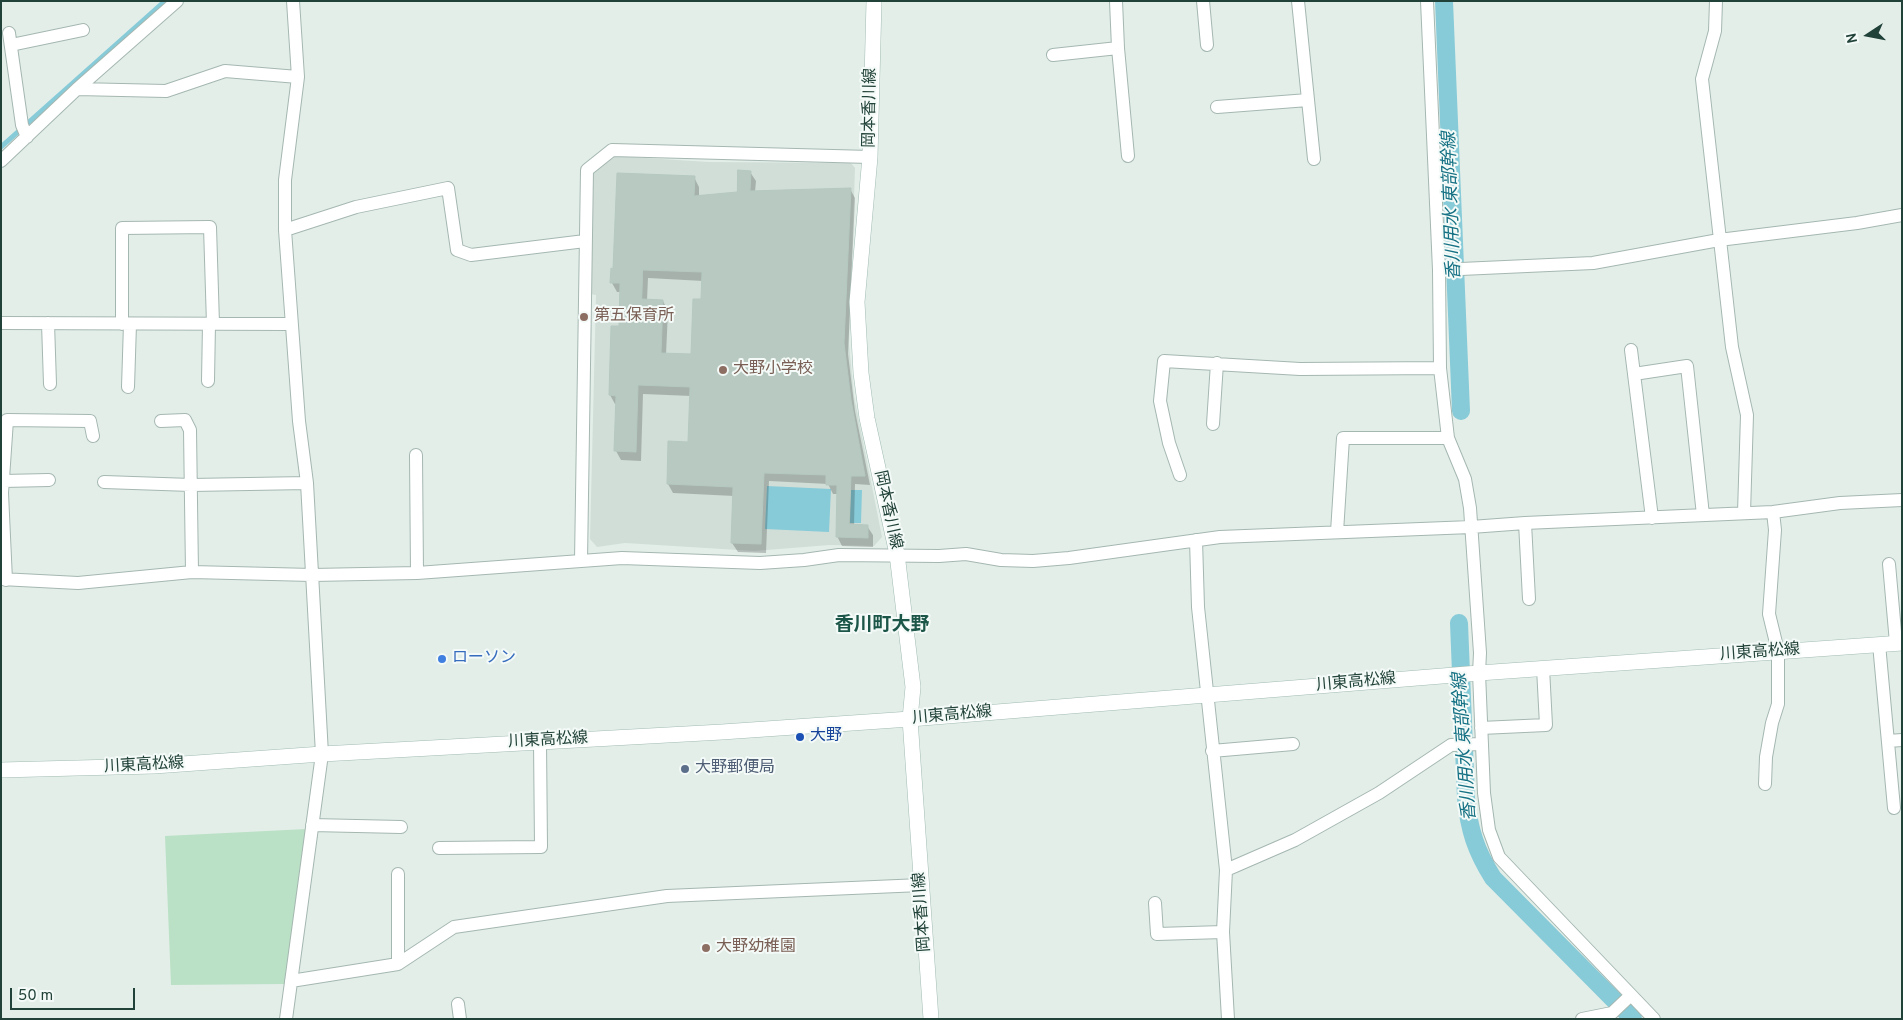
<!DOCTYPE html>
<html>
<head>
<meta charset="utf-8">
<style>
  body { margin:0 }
  #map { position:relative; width:1903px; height:1020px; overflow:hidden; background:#e3eee9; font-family:Overpass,sans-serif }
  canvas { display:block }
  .frame { position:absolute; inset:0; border:2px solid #214239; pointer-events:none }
  .north { position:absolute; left:1843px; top:10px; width:50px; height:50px; -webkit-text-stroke:4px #f4faf7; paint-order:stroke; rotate:259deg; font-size:14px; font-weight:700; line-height:20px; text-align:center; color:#214239 }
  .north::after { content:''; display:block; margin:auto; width:18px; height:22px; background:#214239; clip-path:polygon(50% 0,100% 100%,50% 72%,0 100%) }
  .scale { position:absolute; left:10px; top:988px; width:125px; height:22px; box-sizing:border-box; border:2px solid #214239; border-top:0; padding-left:6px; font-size:15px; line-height:18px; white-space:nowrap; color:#214239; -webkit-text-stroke:4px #f4faf7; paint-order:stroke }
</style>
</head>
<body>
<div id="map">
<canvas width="1903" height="1020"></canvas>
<div class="frame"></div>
<div class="north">N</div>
<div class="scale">50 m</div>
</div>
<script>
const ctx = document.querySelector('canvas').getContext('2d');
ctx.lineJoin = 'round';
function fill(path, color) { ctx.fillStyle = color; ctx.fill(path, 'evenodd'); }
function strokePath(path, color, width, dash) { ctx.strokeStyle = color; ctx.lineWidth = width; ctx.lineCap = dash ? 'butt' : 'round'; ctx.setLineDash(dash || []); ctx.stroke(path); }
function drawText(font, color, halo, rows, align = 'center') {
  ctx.font = font + ' Overpass,"Noto Sans JP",sans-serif'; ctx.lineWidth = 4; ctx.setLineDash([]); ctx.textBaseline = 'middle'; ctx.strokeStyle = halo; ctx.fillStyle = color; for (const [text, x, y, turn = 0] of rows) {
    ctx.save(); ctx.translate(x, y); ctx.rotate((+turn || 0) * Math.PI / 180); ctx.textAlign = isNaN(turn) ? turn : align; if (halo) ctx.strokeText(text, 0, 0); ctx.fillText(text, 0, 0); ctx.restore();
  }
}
fill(new Path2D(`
  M615 156 709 162 851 163 855 168 849 344 854 396 882 537 874 546 830 545 754 551 625 543 597 547 590 539 596 295 590 294 592 174Z`), '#d1ded8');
fill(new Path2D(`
  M307 829 285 984 171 985 165 836Z`), '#bae1c5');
fill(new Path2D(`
  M767 486 831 489 829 532 765 529Z
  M851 490H862L861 523H850Z`), '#87cbd8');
fill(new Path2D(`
  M750 172 756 181 755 192 850 189 855 198 848 354 855 411 870 485 855 484 854 526H867L873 535V547L842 546 837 536 838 494H833L828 484 769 481 766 553 738 552 732 543 734 496 673 493 668 484 669 442 689 443 691 396 643 394 641 461 621 460 616 451 617 404H615L610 395 620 328 621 292H617L612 283 614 270 694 177 699 187V196L738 193ZM648 278 703 281V301L692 356 666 355 668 311 663 301H647Z`), '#0003');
strokePath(new Path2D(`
  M1 147 165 1`), '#87cbd8', 5);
strokePath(new Path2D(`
  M1444 1 1461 411
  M1459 623 1466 798C1469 830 1476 851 1493 878L1633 1019`), '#87cbd8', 18);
const building = new Path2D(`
  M738 170 751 171 750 191 851 188 844 343 851 400 865 476H851L849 524 868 525V538L836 537 837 485H826V475L764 473 761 544 731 543 733 487 667 484 668 441 688 442 690 387 638 385 636 452 614 451 616 396 609 395 611 326H619L620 283H610L611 268 613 269 617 173 695 176 694 196 737 192ZM643 270 702 272 701 299H693L691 354 661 353 663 300 642 299Z`);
fill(building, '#b8c9c2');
strokePath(building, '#b5c9c1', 1);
const minor = new Path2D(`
  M1116 1 1118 48 1128 156
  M1203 1 1207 45
  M1298 1 1314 159
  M1427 1 1439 270 1440 368 1448 438 1465 479 1470 508 1480 653 1479 673 1484 793 1489 830 1499 857 1654 1019
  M1716 1 1715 31 1702 79 1732 347 1747 415 1744 513
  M9 33 22 125 27 137
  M11 45 83 30
  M1053 55 1118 48
  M77 89 166 91 225 71 298 77
  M1217 107 1308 100
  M1 161 77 89 177 1
  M285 230 356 207 448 188 457 250 471 255 585 241
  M1439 270 1593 263 1719 240 1857 223 1902 215
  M1 323 291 324
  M48 323 50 384
  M122 324V228L210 227 213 324
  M1631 350 1652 518
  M1634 374 1687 366 1703 515
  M208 381 209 324
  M128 387 130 324
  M161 421 185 420 190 430 192 572
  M1213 424 1217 363
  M416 455 417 573
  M1180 475 1169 443 1160 401 1164 361 1300 369 1440 368
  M3 481 49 480
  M104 482 191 485 307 483
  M1525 523 1529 599
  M1337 532 1343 438H1448
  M1196 540 1198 607 1226 870 1223 932 1228 1019
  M581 561 587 170 612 150 870 157
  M1889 564 1896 643
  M1 579 78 583 192 572 312 575 417 573 622 558 760 563 804 560 839 555 939 556 966 554 1001 560 1033 561 1069 558 1220 537 1471 527 1525 523 1773 512 1840 503 1902 500
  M6 580 2 493 7 420 90 421 93 436
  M1879 644 1894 808
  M1481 728 1546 725 1543 668
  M1888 741 1902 740
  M1212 751 1293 744
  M1765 784 1766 757 1772 723 1778 704V651L1769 614 1775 530 1773 512
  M312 825 401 827
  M439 848 541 847 540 742
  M1226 870 1295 840 1379 793 1451 745 1482 744
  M398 874V964
  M1155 903 1157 934 1223 932
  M291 981 398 964 454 927 667 896 921 885
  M458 1004 460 1019
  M286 1019 322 754 307 483 299 421 285 230V180L298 77 293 1
  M1582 1019 1612 1013 1631 995`);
const secondary = new Path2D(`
  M874 1 870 157 857 302 861 373 867 418 897 554 913 687 910 719 931 1019
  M1 770 154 766 322 754 722 732 910 719 1479 673 1902 643`);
strokePath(minor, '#a5b7b1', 14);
strokePath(secondary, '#a1bbb2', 16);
strokePath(minor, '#fff', 12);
strokePath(secondary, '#fff', 15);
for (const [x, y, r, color] of [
  [584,317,5,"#8d6e63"],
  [723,370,5,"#8d6e63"],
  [442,659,5,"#3f7fe0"],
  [800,737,5,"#1a4fb4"],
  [685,769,5,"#5c6f8a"],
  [706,948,5,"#8d6e63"]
]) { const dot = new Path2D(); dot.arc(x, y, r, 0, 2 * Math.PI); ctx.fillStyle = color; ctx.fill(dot); strokePath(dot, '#f4faf7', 2); }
drawText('16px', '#214239', '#f4faf7', [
  ["岡本香川線",871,108,-89],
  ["岡本香川線",887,510,78],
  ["川東高松線",1760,653,-4],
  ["川東高松線",1356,683,-5],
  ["川東高松線",952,716,-5],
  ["川東高松線",548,741,-3],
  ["川東高松線",144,766,-3],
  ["岡本香川線",923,912,-94]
]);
drawText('16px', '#785e54', '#f4faf7', [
  ["第五保育所",594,317],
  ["大野小学校",733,370],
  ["大野幼稚園",716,948]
], 'left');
drawText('16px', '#366cbe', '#f4faf7', [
  ["ローソン",452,659]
], 'left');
drawText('16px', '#164399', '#f4faf7', [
  ["大野",810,737]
], 'left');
drawText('16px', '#4e5e75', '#f4faf7', [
  ["大野郵便局",695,769]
], 'left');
drawText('italic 18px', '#157184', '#f4faf7', [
  ["香川用水 東部幹線",1453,206,-92],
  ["香川用水 東部幹線",1466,747,-94]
]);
drawText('bold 19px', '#1b5648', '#f4faf7', [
  ["香川町大野",882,626]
]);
</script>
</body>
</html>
